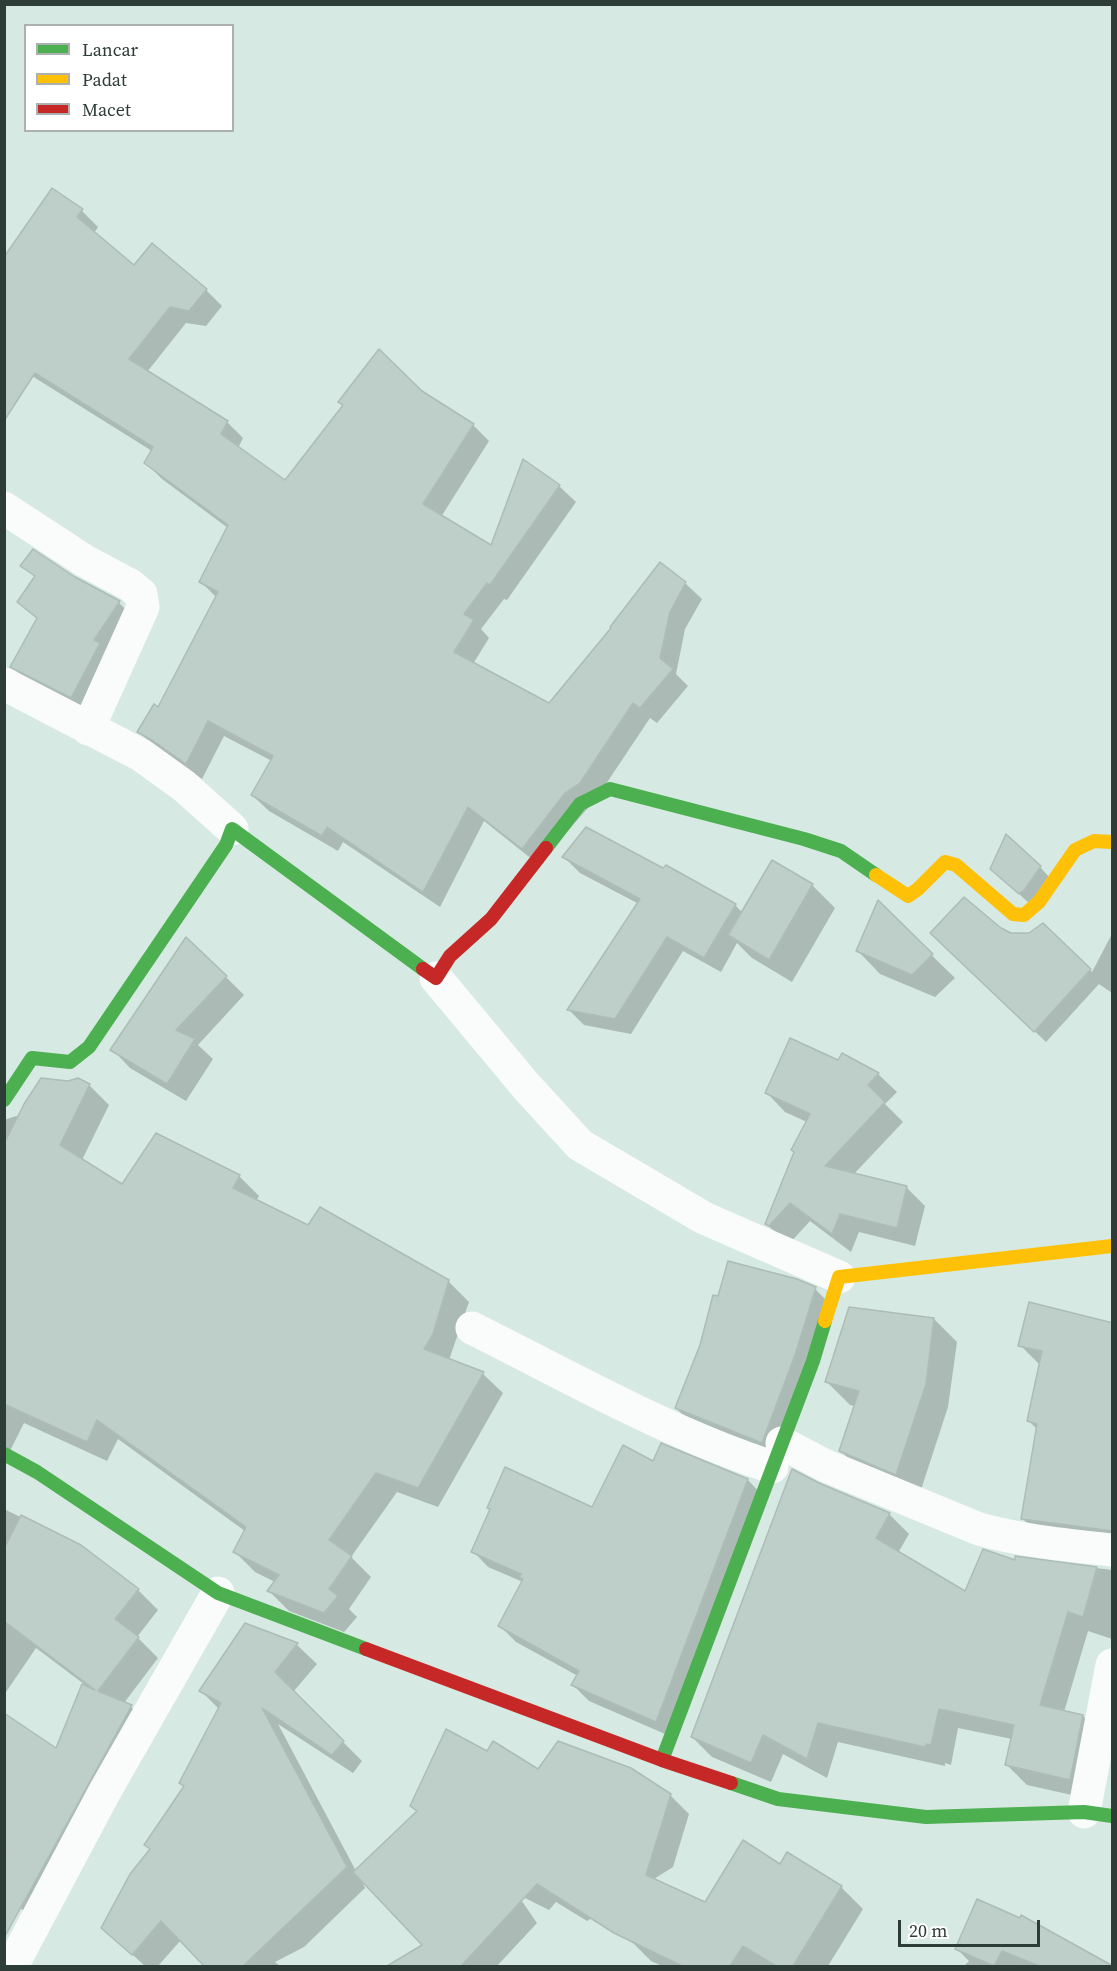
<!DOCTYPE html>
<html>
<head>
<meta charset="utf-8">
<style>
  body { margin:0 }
  #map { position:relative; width:1117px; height:1971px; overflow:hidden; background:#d6e9e2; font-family:"Source Serif 4",serif }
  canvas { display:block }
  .frame { position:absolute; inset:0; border:6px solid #2e3c37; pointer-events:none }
  .legend { position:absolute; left:24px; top:24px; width:210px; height:108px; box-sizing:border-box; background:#fff; border:2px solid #abb1af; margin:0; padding:8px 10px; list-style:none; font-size:18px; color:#2e3c37 }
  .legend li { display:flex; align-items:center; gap:12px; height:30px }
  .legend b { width:30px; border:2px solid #abb1af }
  .scale { position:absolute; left:898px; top:1920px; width:142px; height:27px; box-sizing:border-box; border:3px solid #2e3c37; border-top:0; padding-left:8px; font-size:18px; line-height:21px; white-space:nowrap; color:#2e3c37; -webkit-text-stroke:4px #fff; paint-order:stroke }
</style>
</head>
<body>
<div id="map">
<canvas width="1117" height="1971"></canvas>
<div class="frame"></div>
<ul class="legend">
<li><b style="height:8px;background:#4caf50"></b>Lancar</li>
<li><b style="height:8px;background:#ffc107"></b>Padat</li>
<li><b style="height:8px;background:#c62828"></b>Macet</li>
</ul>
<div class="scale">20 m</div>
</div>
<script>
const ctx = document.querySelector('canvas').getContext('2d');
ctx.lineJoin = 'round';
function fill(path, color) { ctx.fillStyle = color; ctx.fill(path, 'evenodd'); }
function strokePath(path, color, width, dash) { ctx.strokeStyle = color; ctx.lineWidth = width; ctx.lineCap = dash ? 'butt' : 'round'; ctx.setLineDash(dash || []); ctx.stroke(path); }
fill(new Path2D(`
  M52 190 82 211 98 227 94 233 134 268 152 245 206 290 222 306 206 326 186 323 147 372 227 422 243 438 238 448 285 482 421 392 473 425 489 441 441 517 492 547 524 461 559 486 576 502 507 600 504 599 481 629 489 638 473 664 549 705 613 628 660 564 685 583 702 599 685 629 676 674 688 686 657 723 650 718 596 799 538 864 484 821 440 907 343 842 338 851 269 811 252 795 272 761 224 736 202 779 170 756 156 748 139 732 159 709 217 598 201 582 228 528 162 479 146 463 152 451 24 371Z
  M22 565 74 578 119 603 131 614 83 708 24 678 12 667 38 619 19 601 36 578Z
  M564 857 735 905 743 913 812 885 835 908 792 982 752 958 737 943 721 972 683 951 631 1034 584 1025 569 1010 639 904 580 873Z
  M1040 867 1051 879 1031 905 992 869Z
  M878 903 955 978 935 997 880 974 858 951Z
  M1043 925 1092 972 1112 934V993L1099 984 1046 1042 943 944 1000 930 1010 934H1030Z
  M226 977 244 995 198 1045 213 1059 186 1101 130 1068 112 1049Z
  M838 1062 878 1074 897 1092 885 1104 903 1122 854 1174 906 1187 925 1206 915 1246 859 1232 851 1252 810 1221 789 1244 766 1224 807 1122 785 1112 767 1093Z
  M89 1085 109 1105 82 1160 122 1186 239 1176 259 1196 256 1201 309 1227 320 1209 449 1282 469 1302 449 1360 483 1374 503 1393 438 1507 397 1492 351 1557 371 1577 349 1609 357 1617 344 1632 289 1611 269 1591 275 1582 255 1572 235 1552 245 1531 118 1439 107 1461 24 1423 4 1463V1120L16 1116 19 1117Z
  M815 1289 835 1309 782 1462 696 1428 676 1408 719 1298Z
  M934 1319 957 1342 948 1407 919 1496 864 1474 841 1451 855 1406 850 1405 827 1382Z
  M1112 1323V1547L1041 1537 1023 1519 1038 1430 1029 1421 1041 1364 1038 1363 1020 1345Z
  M654 1463 748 1480 763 1496 672 1737 589 1701 573 1685 578 1676 516 1642 500 1626 523 1582 488 1567 473 1551 592 1509Z
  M4 1509 80 1546 138 1590 158 1610 137 1637 158 1658 124 1703 131 1707 151 1726 44 1924 17 1906 57 1751 84 1684 36 1648 4 1695Z
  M889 1514 909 1534 898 1553 966 1593 1016 1562 1017 1558 1112 1570V1639L1088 1631 1064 1712 1083 1716 1103 1736 1090 1799 1027 1785 1007 1765 1012 1739 958 1728 951 1765 945 1763V1766L838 1742 827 1778 783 1754 771 1782 712 1757 692 1737Z
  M246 1625 297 1645 317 1664 293 1692 362 1761 353 1773 278 1724 356 1871 418 1812 411 1806 488 1753 539 1771 670 1795 689 1814 673 1867 587 1921 556 1902 549 1910 517 1894 537 1923 497 1966H401L398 1962 424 1945 361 1879 365 1888 304 1947 275 1962 280 1966H206L181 1940 158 1966H145L103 1928 151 1850 185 1787 219 1709 201 1691Z
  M788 1854 841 1887 863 1909 828 1966H662L651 1961 630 1940 780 1866Z
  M1022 1917 1112 1966H964L969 1961 957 1949Z`), '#0003');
const building = new Path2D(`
  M52 188 83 209 77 217 134 265 152 243 207 289 189 311 170 307 129 359 228 421 221 434 285 480 343 405 338 402 379 349 422 391 474 424 423 504 491 545 523 459 560 485 490 585 487 583 464 614 474 620 454 652 549 703 611 628 610 627 660 562 686 582 670 612 660 658 673 669 640 708 633 703 580 783 565 793 522 849 468 807 423 892 327 827 322 836 251 795 273 756 208 721 186 764 152 740 137 732 154 704 158 707 218 592 199 582 228 525 144 463 153 447 35 373 4 421V257Z
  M33 549 75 577 120 601 94 640 100 643 71 698 10 667 37 618 17 602 35 576 20 566Z
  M586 827 663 868 666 865 736 904 704 958 667 937 615 1019 567 1010 640 899 562 857Z
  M1006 834 1041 866 1025 889 1019 894 990 869Z
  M772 860 813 884 769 960 728 935Z
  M964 897 1001 928 1011 933H1029L1043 923 1091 969 1034 1032 930 933Z
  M878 900 933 954 912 975 856 951Z
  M186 937 227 976 176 1030 195 1039 167 1084 110 1050Z
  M790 1038 838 1060 842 1053 879 1073 868 1085 885 1102 825 1166 907 1186 897 1228 840 1214 832 1234 790 1203 769 1226 765 1224 794 1152 791 1150 810 1114 765 1093Z
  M41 1078 68 1081 78 1078 90 1084 60 1145 122 1184 156 1133 240 1175 233 1188 308 1225 320 1207 449 1280 433 1334 424 1349 484 1372 418 1488 376 1473 329 1540 352 1556 329 1589 338 1596 324 1613 267 1591 279 1575 233 1552 246 1527 97 1420 87 1442 4 1404V1144L24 1104Z
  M728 1261 797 1279 816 1287 795 1355 762 1443 675 1408 700 1345 713 1295 718 1296Z
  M1029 1302 1113 1323V1531L1021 1519 1037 1424 1027 1421 1042 1351 1018 1346Z
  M849 1307 934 1318 926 1384 896 1475 839 1451 859 1391 825 1382Z
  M661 1443 748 1479 656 1722 571 1685 579 1671 498 1626 523 1579 519 1577 521 1574 471 1552 490 1509 487 1508 505 1467 592 1507 623 1445 653 1461Z
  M792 1469 819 1483 890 1513 876 1538 965 1591 983 1549 1015 1560V1556L1097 1567 1083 1617 1068 1612 1040 1705 1083 1715 1070 1780 1005 1765 1014 1725 939 1709 931 1745 926 1744 925 1747 818 1723 807 1759 763 1735 751 1763 691 1737Z
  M21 1515 81 1545 139 1589 115 1619 139 1637 98 1691 132 1705 4 1938V1713L56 1748 82 1684 95 1690 4 1621V1549Z
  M245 1623 298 1643 275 1672 344 1741 332 1755 262 1708 347 1867 243 1966H204L161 1921 132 1955 101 1928 130 1874 150 1849 144 1845 184 1786 179 1783 221 1703 199 1691Z
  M446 1729 487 1751 493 1741 538 1769 558 1741 631 1768 671 1794 646 1875 705 1902 743 1840 780 1864 787 1852 842 1886 793 1966H776L743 1946 730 1966H682L614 1933 537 1884 461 1966H387L422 1945 353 1872 417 1811 410 1806Z
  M977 1899 1020 1918 1021 1915 1113 1966H1039L1002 1951 994 1966 955 1949Z`);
fill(building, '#becec8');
strokePath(building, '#adbcb7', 1.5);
strokePath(new Path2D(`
  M4 1847 22 1857`), '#c3cac7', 4, [1.5, 4.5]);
strokePath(new Path2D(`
  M4 508 85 561 130 585 141 594 143 607 88 729
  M4 684 141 755 184 786 232 829
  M436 978 526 1086 580 1145 704 1218 839 1277
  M472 1328C570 1377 668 1433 772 1467
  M782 1443 826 1466 979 1529C1022 1541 1067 1545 1112 1550
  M1084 1812 1112 1665
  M12 1966 105 1791 218 1593`), '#f9fcfb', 33);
strokePath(new Path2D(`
  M546 848 580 804 610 789 804 839 841 851 876 875
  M4 1100 32 1058 70 1062 89 1047 226 845 232 829 423 969
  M4 1454 37 1472 218 1593 366 1649
  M662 1760 813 1361 825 1321
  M731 1783 778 1799 926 1817 1084 1812 1112 1816`), '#4caf50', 14);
strokePath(new Path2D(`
  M876 875 908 896 918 889 945 862 956 865 1013 914 1024 915 1039 902 1075 850 1094 841 1112 842
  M825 1321 839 1277 1112 1246`), '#ffc107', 14);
strokePath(new Path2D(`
  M423 969 436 978 450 956 491 919 546 848
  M366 1649 662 1760 731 1783`), '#c62828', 14);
</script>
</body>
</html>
